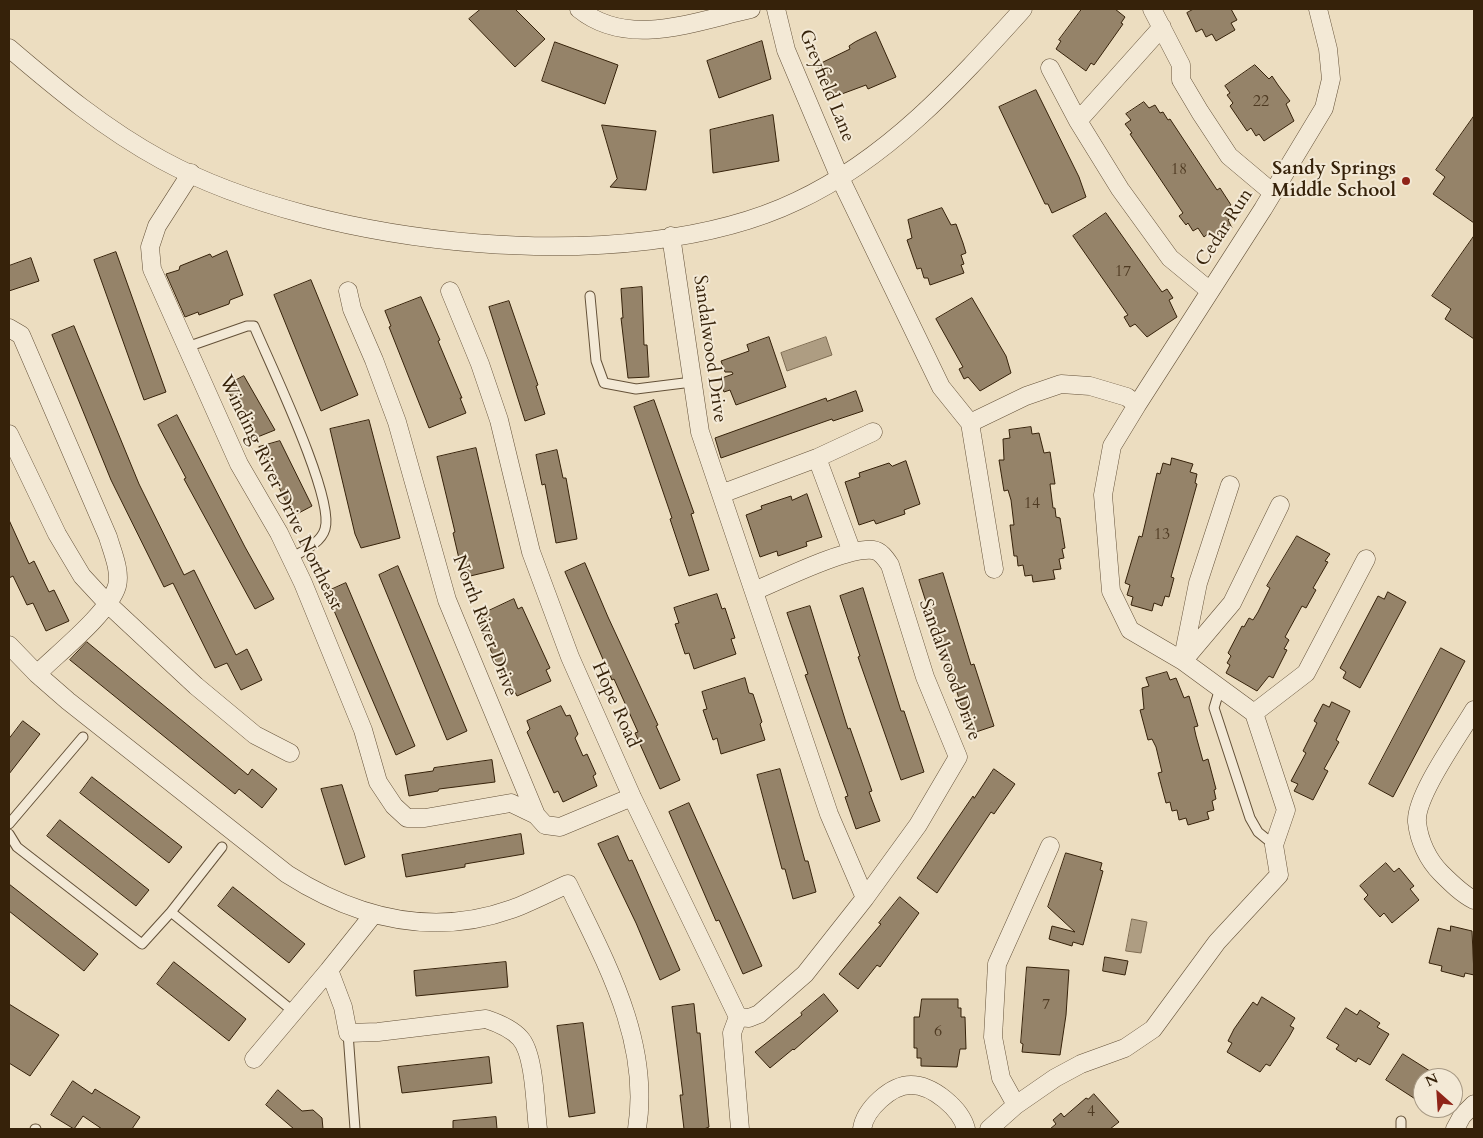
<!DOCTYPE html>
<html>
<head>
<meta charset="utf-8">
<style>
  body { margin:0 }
  #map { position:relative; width:1483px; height:1138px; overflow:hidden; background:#ecddc0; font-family:Cardo,serif }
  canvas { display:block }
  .frame { position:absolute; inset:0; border:10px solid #36220a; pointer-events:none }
  .north { position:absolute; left:1413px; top:1068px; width:50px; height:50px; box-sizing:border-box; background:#f3e9d6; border:1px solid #a79984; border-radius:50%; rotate:334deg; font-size:14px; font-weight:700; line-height:20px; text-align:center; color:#36220a }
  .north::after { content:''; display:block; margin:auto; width:18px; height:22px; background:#8f2418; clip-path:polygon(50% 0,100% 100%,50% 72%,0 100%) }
</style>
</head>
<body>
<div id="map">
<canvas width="1483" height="1138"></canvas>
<div class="frame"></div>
<div class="north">N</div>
</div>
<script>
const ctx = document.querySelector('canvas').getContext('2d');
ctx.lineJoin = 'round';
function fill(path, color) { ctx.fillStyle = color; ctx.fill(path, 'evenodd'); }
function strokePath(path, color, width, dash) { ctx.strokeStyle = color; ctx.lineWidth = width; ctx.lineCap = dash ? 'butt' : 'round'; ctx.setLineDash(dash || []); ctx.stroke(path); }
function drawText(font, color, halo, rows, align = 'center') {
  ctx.font = font + ' Cardo,serif'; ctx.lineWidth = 4; ctx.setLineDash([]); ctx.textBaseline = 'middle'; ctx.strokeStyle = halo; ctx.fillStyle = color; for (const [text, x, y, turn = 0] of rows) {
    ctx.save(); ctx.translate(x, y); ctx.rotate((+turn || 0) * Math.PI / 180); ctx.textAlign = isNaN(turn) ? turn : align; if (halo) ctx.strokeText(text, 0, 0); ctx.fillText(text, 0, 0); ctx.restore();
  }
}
const water = new Path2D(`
  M826 337 832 355 787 371 781 353Z
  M1132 919 1147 922 1141 953 1126 951Z`);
fill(water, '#ae9d82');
strokePath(water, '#7e6c52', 1);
const building = new Path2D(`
  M481 9H515L545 39 515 67 469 19Z
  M1082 9H1115L1125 17 1121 23 1123 24 1094 65 1091 63 1086 71 1056 49 1061 41 1059 40Z
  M1194 9H1231L1237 20 1231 23 1235 30 1216 41 1212 34 1206 37 1202 29 1196 32 1187 13Z
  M876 32 896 77 868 89 866 85 831 98 817 65 850 49 849 46 855 42Z
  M762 41 771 79 719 98 707 61Z
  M555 42 618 65 605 104 542 81Z
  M1255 65 1269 79 1272 76 1278 85 1290 101 1286 104 1294 121 1264 141 1259 134 1256 136 1251 128 1247 131 1230 106 1233 103 1227 95 1230 93 1225 86Z
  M1036 90 1079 177 1086 197 1052 213 1048 204H1045L999 107Z
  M1144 102 1149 108 1155 105 1160 113 1163 112 1168 120 1170 119 1217 190 1220 188 1231 205 1228 207 1233 216 1228 220 1232 228 1215 239 1210 232 1204 237 1198 228 1193 231 1188 223 1186 225 1179 216 1183 213 1130 134 1132 133 1125 124 1131 120 1126 114Z
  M773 115 779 161 713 173 710 130Z
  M1474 116V223L1433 194 1445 177 1436 170Z
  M602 125 656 131 646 190 610 187 617 179Z
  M942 208 951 225 956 224 963 243 966 253 961 255 964 264 961 265 964 273 930 285 928 278H924L921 268 917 269 907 240 912 238 908 220Z
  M1106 213 1162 292 1167 289 1173 298 1169 300 1177 317 1147 337 1135 324 1130 327 1124 317 1128 315 1073 236Z
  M1474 236V339L1445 319 1451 309 1432 296Z
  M227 251 243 295 230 300 229 304 199 315 198 312 185 317 166 274 179 270 180 266 210 254 212 257Z
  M116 252 166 392 144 400 94 260Z
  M31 258 39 281 9 291V266Z
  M311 280 358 395 321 411 274 295Z
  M642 287 644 345H647L649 377 628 378 621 318H623L621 289Z
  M421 297 440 340 438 341 462 398H460L466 413 429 428 389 327 391 326 385 311Z
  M972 298 1006 356 1011 373 980 391 968 377 964 379 959 369 963 367 936 319Z
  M509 301 538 385 536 386 545 414 525 421 489 307Z
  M74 326 139 484 184 575 194 570 236 655 247 649 262 680 241 690 227 663 215 668 173 583 164 587 111 480 52 335Z
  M769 337 786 387 736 405 730 390 724 392 719 379 733 374 732 372H725L721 361 749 351 747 345Z
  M244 376 275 430 255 438 225 386Z
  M856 391 863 411 833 421 832 419 721 458 715 438 826 398 827 401Z
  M654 400 694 513 691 514 709 570 689 576 670 519 672 518 634 407Z
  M177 415 245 547 274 599 255 609 184 479 186 478 158 425Z
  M369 420 400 538 361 548 355 534 330 429Z
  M1031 427 1032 434 1039 433 1044 453 1050 452 1055 484H1050L1053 508H1055L1056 517 1060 518 1065 548 1062 549 1064 558 1059 559 1061 569 1053 570 1055 579 1033 582 1032 575 1025 576 1023 565 1018 566 1017 556H1014L1010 525H1014L1011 500 1008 490 1004 491 999 460H1004L1003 439 1010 438 1009 430Z
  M280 441 312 506 293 516 259 447Z
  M476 448 504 568 466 577 463 562 460 563 453 533 455 532 437 457Z
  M557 450 563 478H566L577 539 556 543 545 484 542 485 536 455Z
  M1172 458 1193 464 1190 472 1197 474 1195 483 1197 484 1171 577 1174 578 1169 597 1165 596 1162 606 1154 603 1152 611 1131 605 1133 597 1127 595 1130 585 1125 583 1139 536 1142 537 1157 473 1160 474 1163 463 1170 465Z
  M906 461 920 504 904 510 905 514 876 524 874 520 859 525 845 482 860 477 859 473 889 463 892 466Z
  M807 494 822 537 806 542 807 546 778 556 777 551 760 557 746 515 762 509 761 506 791 496 792 500Z
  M9 520 29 564 34 561 49 592 54 590 69 621 46 631 33 603 27 605 13 576 9 578Z
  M1297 536 1330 554 1325 561 1328 562 1313 588 1316 590 1306 608 1302 606 1285 637 1289 640 1284 649 1287 650 1273 678 1269 676 1257 691 1226 673 1230 665 1227 663 1231 656 1228 653 1242 626 1244 627 1249 618 1253 620 1258 612 1270 588 1267 586Z
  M585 563 608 617 658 725 656 726 680 780 660 789 635 733 638 732 614 679 612 680 565 572Z
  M398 566 467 731 447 740 379 575Z
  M943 573 971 665 974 664 994 726 970 734 951 673 949 674 919 580Z
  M346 583 415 746 396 755 326 592Z
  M863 588 901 711H904L924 772 901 780 858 657 860 656 840 596Z
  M1388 592 1406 602 1360 688 1343 678 1346 672 1340 668 1378 596 1384 599Z
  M717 594 722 609 725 608 735 638 731 639 736 654 694 669 689 653 685 654 675 624 679 623 674 608Z
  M514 599 518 609 522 607 550 668 546 670 551 681 517 696 512 686 508 688 480 627 484 625 480 615Z
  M810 606 848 729 850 728 872 791 869 792 880 821 856 829 845 797 848 796 805 675 808 674 787 613Z
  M87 642 248 775 252 769 277 789 262 808 239 789 235 794 70 660Z
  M1441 648 1465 661 1393 797 1369 784Z
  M1167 672 1170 680 1176 678 1184 698 1189 696 1198 726 1194 727 1196 736 1203 761 1208 759 1216 789 1214 790 1216 799 1212 801 1214 810 1207 812 1209 819 1188 825 1186 818 1179 820 1177 810 1172 811 1170 802 1166 803 1158 773 1162 772 1156 747 1152 739 1148 740 1140 710 1144 709 1142 688 1149 686 1146 678Z
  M745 678 749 693 753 694 762 722 760 724 765 740 721 754 717 738 713 740 703 710 707 709 702 692Z
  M1332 702 1350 711 1336 740 1339 742 1324 769 1328 771 1313 800 1294 791 1298 784 1291 781 1306 753 1303 751 1317 723 1314 721 1323 704 1329 707Z
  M561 706 566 716 570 715 578 734 575 738 583 756 587 754 596 774 593 776 597 786 563 802 558 791 554 793 527 732 530 729 527 721Z
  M23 721 40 734 9 774V739Z
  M492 760 495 782 439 789 438 791 409 796 405 775 433 771 434 768Z
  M780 769 805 861H808L816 892 793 899 785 869H782L757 775Z
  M994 769 1015 784 994 814 991 812 937 893 917 878 973 796 974 798Z
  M92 777 182 847 169 863 80 793Z
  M342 785 365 857 345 865 321 789Z
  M689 803 762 966 743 974 719 920 716 921 669 812Z
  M60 820 149 890 136 906 47 836Z
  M521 834 524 854 465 864V867L406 877 402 855Z
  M618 836 629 861 632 860 680 970 660 980 636 923 598 844Z
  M1066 853 1102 863 1100 870 1103 871 1083 945 1073 942 1072 946 1049 939 1052 926 1075 932 1048 907Z
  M1386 863 1394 872 1399 868 1414 886 1410 889 1419 900 1392 923 1384 913 1380 917 1364 899 1368 895 1360 886Z
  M9 884 98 954 84 971 9 911Z
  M233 887 305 944 289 963 218 906Z
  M900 897 919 913 880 967 877 965 858 989 839 974 881 924 879 923Z
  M1451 926 1472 931 1474 975 1465 973 1464 977 1441 971 1442 966 1429 963 1438 928 1450 931Z
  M1105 957 1128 961 1125 975 1103 971Z
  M174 962 246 1019 229 1041 157 984Z
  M506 962 508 987 416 996 414 971Z
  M1027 967 1069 970 1066 1015 1060 1055 1022 1052 1023 1044 1021 1043Z
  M824 994 838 1011 794 1050 793 1049 770 1068 755 1052 802 1015 801 1013Z
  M1262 997 1295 1018 1290 1026 1294 1028 1289 1037 1270 1066 1266 1064 1260 1072 1227 1052 1232 1043 1228 1041 1234 1029 1253 1002 1257 1005Z
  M922 999H958V1008H961V1017H965L966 1049H960L957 1067 921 1066V1058H917V1048H914V1017H919Z
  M9 1004 59 1035 30 1076 9 1063Z
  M694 1004 697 1033H700L709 1127 704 1129H684L680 1095H683L672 1007Z
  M1346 1008 1357 1015 1360 1010 1380 1023 1377 1027 1389 1034 1370 1065 1358 1058 1356 1062 1336 1049 1339 1045 1327 1038Z
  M583 1023 595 1113 569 1117 557 1026Z
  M1403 1054 1441 1078H1423V1104L1386 1080Z
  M489 1057 492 1083 402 1093 398 1067Z
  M73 1081 92 1094 95 1089 140 1117 132 1129H102L83 1116 74 1129 51 1115Z
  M278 1090 302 1111 313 1110 322 1118 323 1129H294L266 1105Z
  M1094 1094 1119 1122 1110 1129H1050L1056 1124 1053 1120 1061 1113 1064 1117 1086 1098 1088 1099Z
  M496 1117 497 1129H453V1121Z`);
fill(building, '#958369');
strokePath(building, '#36220a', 1);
const lane = new Path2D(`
  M590 296 596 361 604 383 636 389 692 382
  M187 347 247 326H254C269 362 335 498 325 529 321 543 303 551 291 558
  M1220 688 1214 708 1250 818 1258 832 1274 845
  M9 824 83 737
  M9 834 17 847 142 944 171 912 222 847
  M171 912 294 1012
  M348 1033 355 1129
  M1401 1121V1129
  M35 1129H36`);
const street = new Path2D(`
  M579 9C628 49 696 21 751 9
  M776 9 786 50 840 178 941 387 970 423 994 569
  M1152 9 1181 65V80L1200 112 1229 156 1273 193
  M9 48C57 89 105 129 162 160 322 247 630 281 797 201 889 158 957 82 1023 9
  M1050 68 1078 121 1120 189 1170 258 1210 291
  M1078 121 1162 27
  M191 173 157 226 150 247 152 269 239 464 279 533 303 583 363 730 378 782 394 806 407 818H425L511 803 536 815
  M671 236 700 432 829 814 865 898
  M348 291 352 309 374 360 397 422 447 600 536 815 545 825 560 827 632 797
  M450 291 480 364 499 420 531 552 570 657 632 797 738 1017 732 1033 740 1129
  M9 328 21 335 108 537C112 551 121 571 117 586 109 613 58 653 37 674
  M1137 405 1263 209 1324 108 1331 79 1328 49 1318 9
  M970 423 1026 396 1061 384 1090 386 1127 397 1137 405 1112 446 1103 495 1111 591 1130 630 1183 661 1254 713 1286 810 1274 845 1279 875 1217 942 1153 1029 1125 1048 1081 1064 1055 1078 1016 1105 989 1129
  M9 434 57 534 82 576 108 604 196 686 255 735 290 753
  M817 458 852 552
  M721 494 817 458 873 432
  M9 645 37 674 68 701 287 874C356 918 431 938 512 909 531 902 550 892 568 884 605 961 651 1041 637 1129
  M1183 658 1198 583 1230 485
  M1183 661 1232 603 1280 505
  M1474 710C1460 734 1415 796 1417 822 1419 841 1428 860 1441 873 1451 883 1462 894 1474 900
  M1254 713 1306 673 1366 559
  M373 915 329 970 343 1007 348 1033 378 1032 486 1019C498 1023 511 1028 520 1038 535 1054 535 1107 538 1129
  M738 1017 749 1018 759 1014 805 974 865 898 918 825 958 757 925 677 890 565C886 559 881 551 873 550 846 547 781 580 754 591
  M254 1059 329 970
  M1016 1105 1001 1078 993 1037 997 964 1050 846
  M862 1129C865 1109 891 1085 911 1085 933 1085 961 1109 966 1129
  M1455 1129 1462 1116 1474 1104`);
strokePath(lane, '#645138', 11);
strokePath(street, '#645138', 19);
strokePath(lane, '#f3e9d6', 9);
strokePath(street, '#f3e9d6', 18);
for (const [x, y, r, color] of [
  [1406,181,5,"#8f2418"]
]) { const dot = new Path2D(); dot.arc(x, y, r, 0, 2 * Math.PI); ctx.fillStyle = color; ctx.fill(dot); strokePath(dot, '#f3e9d6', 2); }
drawText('16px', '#4e3a22', null, [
  ["22",1261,102],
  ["18",1179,170],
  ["17",1123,272],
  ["14",1032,504],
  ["13",1162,535],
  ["7",1046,1005],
  ["6",938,1032],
  ["4",1091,1112]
]);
drawText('19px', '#36220a', '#f3e9d6', [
  ["Greyfield Lane",826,86,68],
  ["Cedar Run",1225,228,-57],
  ["Sandalwood Drive",709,349,82],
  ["Winding River Drive Northeast",280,493,64],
  ["North River Drive",484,626,69],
  ["Sandalwood Drive",949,670,70],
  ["Hope Road",615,705,66]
]);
drawText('bold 19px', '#36220a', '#f3e9d6', [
  ["Sandy Springs",1396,170],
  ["Middle School",1396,192]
], 'right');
</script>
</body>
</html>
